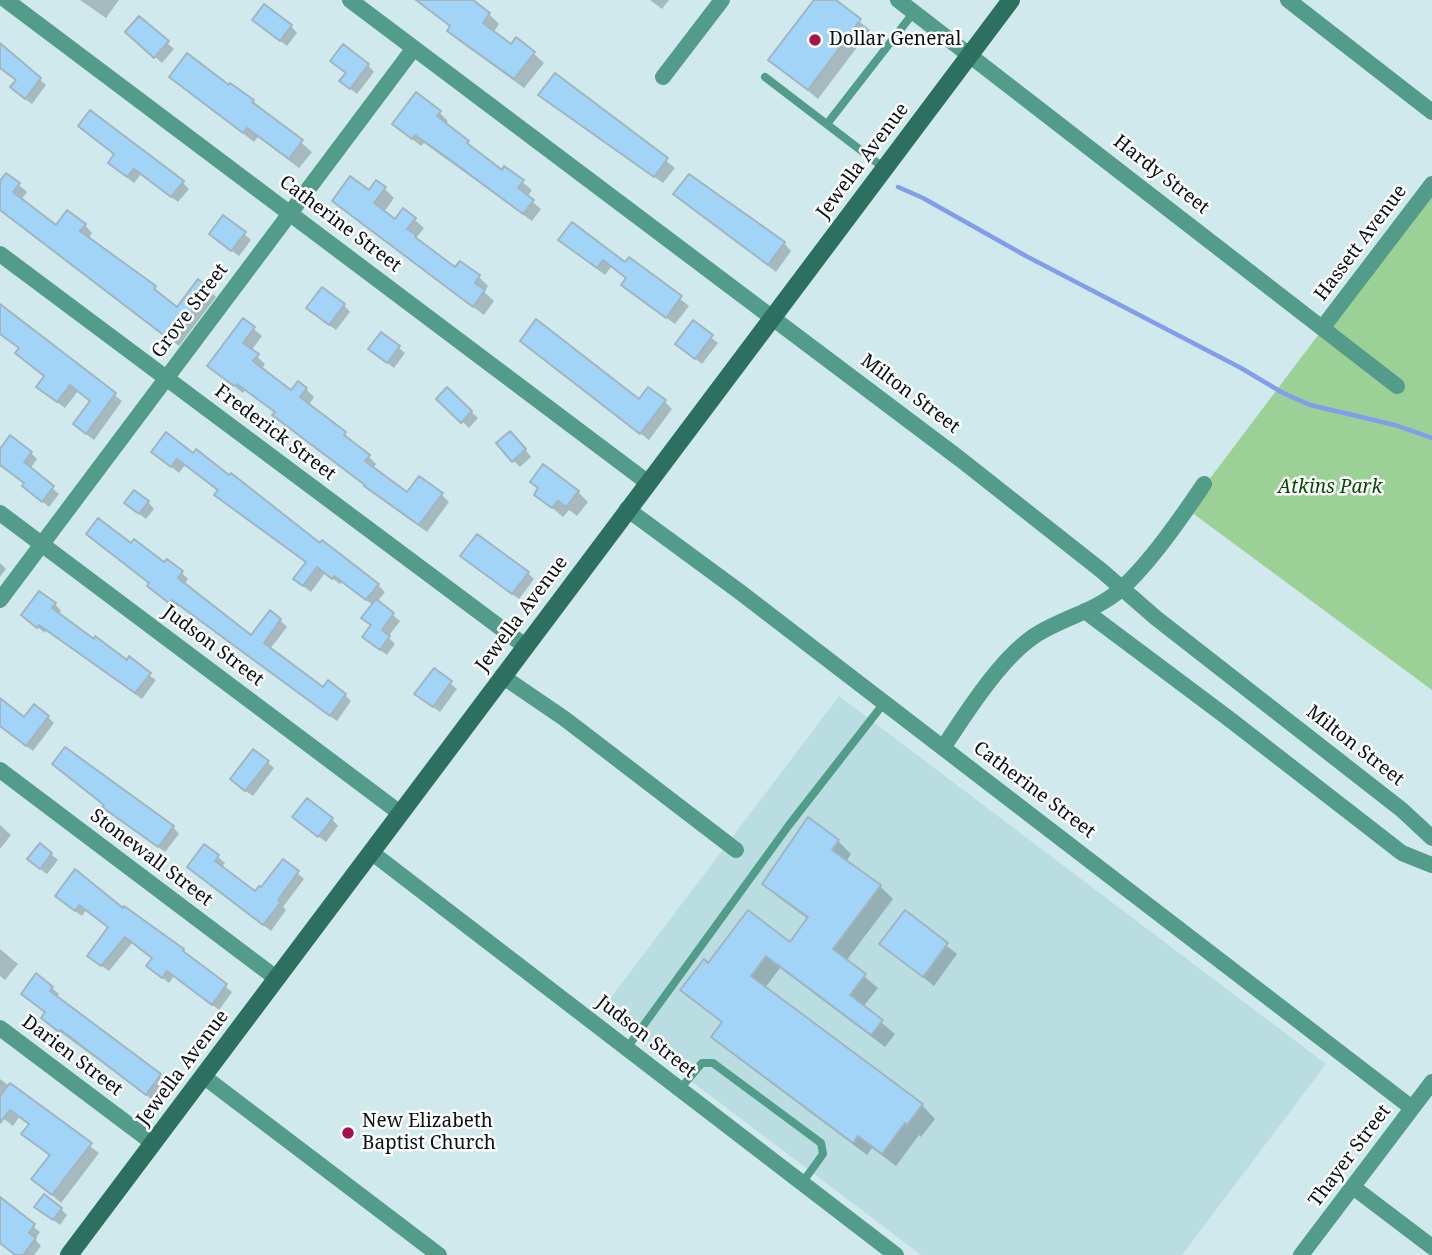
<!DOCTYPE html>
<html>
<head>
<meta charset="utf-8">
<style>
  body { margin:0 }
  canvas { display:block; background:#cfe9ec }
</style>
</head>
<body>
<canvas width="1432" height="1255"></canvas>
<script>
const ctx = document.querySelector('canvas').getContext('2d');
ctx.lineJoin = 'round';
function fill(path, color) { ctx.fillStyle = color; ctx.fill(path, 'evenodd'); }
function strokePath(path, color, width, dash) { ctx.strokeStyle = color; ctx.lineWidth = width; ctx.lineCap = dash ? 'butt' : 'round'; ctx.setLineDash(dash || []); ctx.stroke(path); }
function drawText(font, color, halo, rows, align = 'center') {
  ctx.font = font + ' "Noto Serif",serif'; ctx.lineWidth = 5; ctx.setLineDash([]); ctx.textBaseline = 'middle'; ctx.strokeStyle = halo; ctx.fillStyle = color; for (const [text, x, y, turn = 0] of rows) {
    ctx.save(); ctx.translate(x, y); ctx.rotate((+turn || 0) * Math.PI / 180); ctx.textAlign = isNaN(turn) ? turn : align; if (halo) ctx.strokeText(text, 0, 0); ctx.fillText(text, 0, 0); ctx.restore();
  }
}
fill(new Path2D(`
  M839 696 1326 1064 1182 1255H921L600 1012Z`), '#badde2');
fill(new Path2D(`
  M1432 184V690L1187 509Z`), '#9bd097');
fill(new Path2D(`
  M80 0H119L106 18Z
  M416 0H460L489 14 499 24 493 33 511 47 533 53 544 63 524 88 459 41 449 31 452 27Z
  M650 0H669L662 9Z
  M816 0H833L870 30 818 99 771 60Z
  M261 26H291L297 33 287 46Z
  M134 38 167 43 174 49 162 63Z
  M0 46 46 85 32 104 18 94 17 80 0 67Z
  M368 65 374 72 357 94 348 87Z
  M555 75 675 168 663 183 541 95Z
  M171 77 253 101 312 152 299 168 258 137 254 142Z
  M439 112 448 121 445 125 502 172 505 168 532 190 527 197 541 209 532 221 424 143 421 146 403 132Z
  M116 155 182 182 189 189 178 202 141 174 134 183 116 169Z
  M7 175 27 192 21 200 56 227 85 225 92 233 88 239 155 288 163 295 161 297 177 309 198 282 208 289 216 297 179 346 0 211V180L2 181Z
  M385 189 394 198 384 212 395 221 414 219 424 228 416 238 455 270 479 277 488 286 484 292 494 301 484 315 344 210 334 201Z
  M676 194 784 243 791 251 776 272Z
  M244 234 251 240 239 256 217 240Z
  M568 247 626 264 630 259 689 306 675 324 632 293 628 279 611 267 605 275Z
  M344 305 350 312 336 330 315 314Z
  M0 307 122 401 94 440 82 431 92 401 78 391 65 408 46 394V377L20 349 0 334Z
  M243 320 262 336 251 351 265 364 261 370 292 393 306 389 314 397 308 406 345 434 353 442 352 443 368 456 376 464 373 469 407 495 441 494 449 502 427 532 374 494 366 486 282 423 274 415 276 413 245 390 243 393 217 373Z
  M693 323 718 343 702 364 677 344Z
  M522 341 639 402 664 401 672 409 649 440Z
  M398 347 405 353 394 368 377 355Z
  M447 389 478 418 469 428 438 399Z
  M166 435 378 585 385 592 377 602 400 621 388 637 395 644 387 655 371 643 373 605 342 582 340 584 325 573 311 592 303 586 295 579 308 563 185 465 179 473 153 452Z
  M517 439 531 457 520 467 513 460Z
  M0 452 31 453 37 459 30 469 59 494 49 507 31 492 26 484 0 464Z
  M532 482 578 492 588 502 577 516 569 510 563 517 536 494 540 490Z
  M148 502 154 509 146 519 133 509Z
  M132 545 182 573 188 579 184 585 252 637 270 613 280 620 287 627 270 649 323 689 345 695 351 701 337 721 179 605 177 608 155 592Z
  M469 562 528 573 534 579 519 599Z
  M0 563 6 569 0 577Z
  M55 604 61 611 58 614 156 680 142 699 46 630 45 633 30 621Z
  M434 670 457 689 440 712 423 700Z
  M0 701 25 719 48 717 54 723 33 751 0 727Z
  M267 762 274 768 253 796 238 786Z
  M104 807 173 827 179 834 165 852Z
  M332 819 338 826 326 842 301 823Z
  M808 819 838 841 851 854 846 862 880 886 893 899 846 961 878 988 863 1007 895 1034 885 1047 780 968 765 988 922 1105 935 1119 921 1137 919 1135 896 1166 872 1148 867 1155 727 1050 714 1036 723 1024 683 990 709 965 791 944 808 919 778 897 765 884Z
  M0 825 11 835 0 849Z
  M205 846 225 863 221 868 256 894 262 890 283 861 304 879 283 907 286 910 271 931 196 873Z
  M51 854 58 860 47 874 36 866Z
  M63 902 123 910 183 950 189 958 232 992 219 1010 174 976 169 983 155 972 153 959 132 943 109 971 96 962 110 928 86 910 82 916Z
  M906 913 957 954 934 986 882 944Z
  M0 949 18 964 5 980 0 976Z
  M52 988 59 994 56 998 167 1082 153 1100 49 1024 47 1013 30 1000Z
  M0 1079 99 1153 61 1203 34 1179 51 1157 24 1134 30 1125 19 1117 13 1126 0 1116Z
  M0 1201 40 1232 35 1239 41 1246 34 1255H16L0 1243Z
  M37 1207 61 1209 67 1215 60 1225Z`), '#0003');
strokePath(new Path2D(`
  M898 187 923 198 1026 256 1241 368 1283 393 1310 405 1395 425 1432 438`), '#839ceb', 4.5);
const building = new Path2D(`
  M416 0H473L490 13 483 23 511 44 516 37 535 52 514 79 447 31 450 26Z
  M814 0H836L861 19 808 90 768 60Z
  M264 4 292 25 280 41 252 20Z
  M139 16 169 41 154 58 125 32Z
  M0 43 41 78 25 99 10 87 16 80 0 68Z
  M343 44 369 64 350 89 339 81 346 73 330 61Z
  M187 53 229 85 230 83 254 100 252 102 303 140 289 159 247 128 243 133 169 77Z
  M555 73 668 158 654 177 538 95Z
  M416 92 441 111 437 116 469 141 467 143 502 170 504 166 524 180 518 188 534 200 523 214 445 156 415 135 412 139 392 124Z
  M90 110 184 181 171 197 134 169 127 177 108 163 114 154 78 126Z
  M6 173 20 183 13 192 56 225 67 210 86 224 80 231 156 286 154 289 177 307 198 279 209 288 170 340 0 210V181Z
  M689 174 785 242 768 265 673 194Z
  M350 176 369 190 376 180 386 187 374 203 395 219 403 208 416 218 407 229 416 235 415 237 455 267 460 261 480 275 475 283 485 290 473 307 332 201Z
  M223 215 246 232 231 251 209 234Z
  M572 222 625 262 629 257 682 296 666 318 621 285 626 278 603 260 597 268 558 240Z
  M322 287 345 304 329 325 306 308Z
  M0 304 116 393 86 434 73 424 90 401 70 385 57 402 36 387 44 376 15 353 19 348 0 334Z
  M243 318 255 327 243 343 259 354 253 361 291 390 298 381 307 388 300 397 346 432 344 435 370 455 365 461 407 492 419 476 443 493 419 525 364 486 365 485 272 415 275 412 237 384 234 386 207 366Z
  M536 319 639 399 648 387 666 400 640 434 520 341Z
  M693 320 713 335 695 359 675 344Z
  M381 332 400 346 387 363 368 349Z
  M447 387 472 411 461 423 436 399Z
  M510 431 526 449 512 462 496 443Z
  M166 432 193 453 196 449 229 475 231 473 320 543 322 540 379 584 366 600 334 576 332 579 317 567 303 586 293 579 306 562 214 495 218 490 177 459 171 467 151 452Z
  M10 435 32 452 24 462 54 486 42 502 22 486 24 483 0 465V449Z
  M543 464 579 491 566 507 558 501 552 508 534 495 538 488 530 482Z
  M134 490 149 501 139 514 124 503Z
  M98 518 131 543 134 539 164 562 167 559 183 571 178 578 251 635 270 610 281 619 264 643 323 687 328 680 346 694 330 716 172 600 169 603 147 586 149 583 86 534Z
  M477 534 529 572 512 594 460 556Z
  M39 591 56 603 52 608 94 639 95 636 127 660 129 656 151 673 135 693 39 625 37 628 21 615Z
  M376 599 394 613 382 630 390 636 380 650 362 637 371 625 361 618Z
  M434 668 452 681 433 707 414 694Z
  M0 698 24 717 34 704 49 716 26 746 0 726Z
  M65 747 174 826 158 847 102 807 104 805 52 764Z
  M253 749 269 761 245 791 230 779Z
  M307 798 333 818 318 837 292 817Z
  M808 817 839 840 832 850 881 885 833 949 866 974 850 995 883 1020 871 1035 766 956 751 976 923 1104 907 1125 905 1123 882 1154 858 1136 853 1143 711 1037 722 1022 680 990 704 959 708 963 748 910 790 942 808 917 762 884Z
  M40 843 52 853 40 869 27 859Z
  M204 844 219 855 215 861 255 891 259 886 261 887 283 859 299 871 278 900 281 902 263 925 187 867Z
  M75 869 123 908 124 906 184 949 183 951 227 984 212 1005 167 971 162 978 146 966 152 958 125 937 101 966 87 956 108 927 79 905 75 911 55 896Z
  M905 910 948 943 923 977 879 944Z
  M36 973 53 987 50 991 161 1074 146 1095 61 1030 59 1032 41 1018 45 1012 21 994Z
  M10 1083 92 1143 52 1195 31 1179 50 1155 21 1134 29 1124 10 1110 0 1123V1096Z
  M44 1194 62 1208 53 1220 34 1207Z
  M0 1197 35 1224 29 1233 36 1238 23 1255H15L0 1243Z`);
fill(building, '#a1d4f6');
strokePath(building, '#a1b4c1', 2);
strokePath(new Path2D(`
  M765 77 884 168
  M827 124 914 12
  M627 1048 789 825 884 703
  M680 1089 702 1063H713L821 1143 823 1154 802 1183`), '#529c89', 8);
strokePath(new Path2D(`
  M6 0 647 482
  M350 0 960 459 1102 571 1156 618 1402 810 1432 838
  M898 0 1397 386
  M1288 0 1432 112
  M663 77 722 0
  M0 254 525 646
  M1323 327 1432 184
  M627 509 740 592 1412 1108
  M0 513 400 813
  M0 600 414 48
  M1085 611 1228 718 1402 853 1432 865
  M502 676 565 719 736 850
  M943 748C966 713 1003 654 1039 633 1066 617 1097 610 1120 590 1150 563 1181 518 1204 484
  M0 770 276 978
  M371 852 896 1255
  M0 1028 153 1143
  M203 1076 439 1255
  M1353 1187 1432 1247
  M1301 1255 1432 1082`), '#529c89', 16);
strokePath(new Path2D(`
  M69 1255 1011 0`), '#2d7060', 18);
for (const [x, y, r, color] of [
  [815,40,7,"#a5124e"],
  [348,1133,7,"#a5124e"]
]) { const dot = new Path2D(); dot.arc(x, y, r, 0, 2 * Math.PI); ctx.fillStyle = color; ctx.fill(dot); strokePath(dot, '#fff', 2.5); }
drawText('19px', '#081112', '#fff', [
  ["Dollar General",829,40],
  ["New Elizabeth",362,1122],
  ["Baptist Church",362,1144]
], 'left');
drawText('19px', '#081112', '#fff', [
  ["Jewella Avenue",863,161,-53],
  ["Hardy Street",1161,175,38],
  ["Catherine Street",340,224,37],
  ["Hassett Avenue",1361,243,-53],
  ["Grove Street",190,311,-53],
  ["Milton Street",910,394,37],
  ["Frederick Street",275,433,37],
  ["Jewella Avenue",522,614,-53],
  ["Judson Street",213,646,37],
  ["Milton Street",1355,746,38],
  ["Catherine Street",1034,790,37],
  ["Stonewall Street",151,858,37],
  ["Judson Street",646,1037,38],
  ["Darien Street",72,1056,37],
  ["Jewella Avenue",183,1068,-53],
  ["Thayer Street",1350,1156,-53]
]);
drawText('italic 19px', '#004900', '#fff', [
  ["Atkins Park",1330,488]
]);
</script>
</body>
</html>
